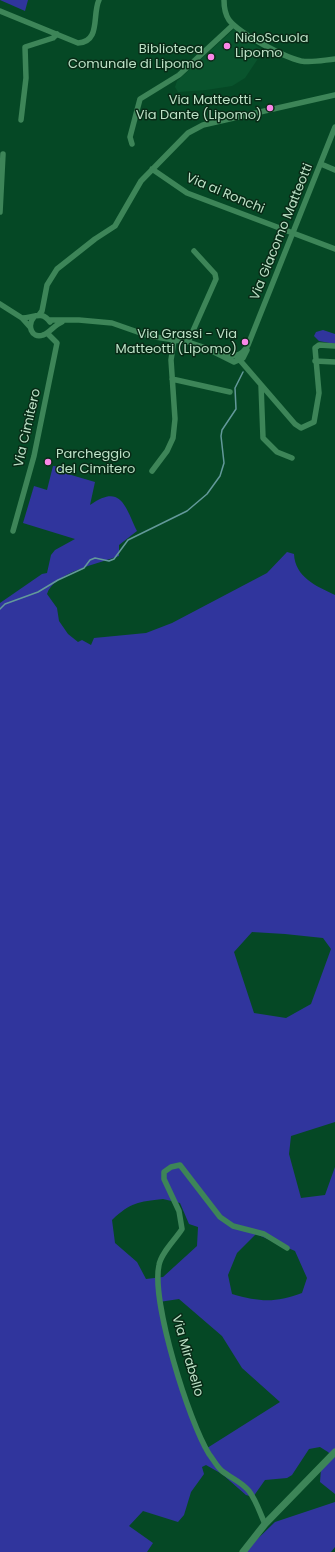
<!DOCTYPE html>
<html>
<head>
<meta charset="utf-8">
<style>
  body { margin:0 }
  canvas { display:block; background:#054825 }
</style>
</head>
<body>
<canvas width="335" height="1552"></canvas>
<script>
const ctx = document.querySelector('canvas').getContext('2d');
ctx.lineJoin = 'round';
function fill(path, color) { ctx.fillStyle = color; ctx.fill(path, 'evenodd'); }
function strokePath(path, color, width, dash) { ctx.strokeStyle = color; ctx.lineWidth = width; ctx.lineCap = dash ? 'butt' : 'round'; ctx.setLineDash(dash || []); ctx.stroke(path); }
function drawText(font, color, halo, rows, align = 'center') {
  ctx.font = font + ' Poppins,sans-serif'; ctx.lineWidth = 3; ctx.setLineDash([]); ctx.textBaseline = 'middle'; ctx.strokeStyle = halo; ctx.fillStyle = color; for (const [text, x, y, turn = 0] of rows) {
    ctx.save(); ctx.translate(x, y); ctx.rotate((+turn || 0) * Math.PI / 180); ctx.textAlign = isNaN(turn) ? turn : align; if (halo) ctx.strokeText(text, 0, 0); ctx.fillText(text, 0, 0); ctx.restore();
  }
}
fill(new Path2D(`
  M234 29 263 51 245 78 232 86 206 90 178 92 175 87 177 81Z`), '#09542d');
fill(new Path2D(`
  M0 0H28L25 11Z
  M323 330 335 334V344L319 341 314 336 316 332Z
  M53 466 61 467V472L95 482 90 505C121 483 125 506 137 531L119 545V556C100 563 53 573 47 594L57 608 59 621 68 634 78 642 82 640 91 645 94 638 146 633 172 623 267 573 287 552 294 554C295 577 316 586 335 595V1122L291 1136 289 1154 301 1198 325 1195 335 1167V1494L320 1482 321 1469 333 1457 328 1452 320 1447 309 1449 292 1475 287 1478 265 1480 253 1497 246 1495 222 1474 206 1465 202 1467 204 1474 191 1492 184 1515 178 1522 143 1511 129 1526 153 1543 147 1552H0V603L42 574 47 573 51 555 55 550 75 539 23 523 34 486 47 490ZM252 932 285 934 323 938 331 949 311 1004 286 1018 254 1013 234 952ZM163 1199 180 1203 189 1224 198 1227 197 1246 163 1277 146 1279 137 1262 115 1243 112 1220C131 1202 138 1202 163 1199ZM256 1234 295 1251 307 1278 302 1293C275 1303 260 1302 232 1294L228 1275 237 1253ZM179 1299 222 1336 242 1368 280 1402 204 1450 183 1390 159 1302Z
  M335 1502V1547L331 1552H244L275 1522Z`), '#30359d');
strokePath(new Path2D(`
  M0 609 5 604 38 592 58 580 84 568 90 560 95 558 109 561 114 559 128 540 187 511 207 494 220 476 224 463 221 436 222 430 236 409 235 388 243 372`), '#63999a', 1.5);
strokePath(new Path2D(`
  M224 0C224 7 225 14 229 20 240 34 284 57 301 61 312 63 324 60 335 59
  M0 11 78 43C101 42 92 14 99 0
  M21 120 26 78 25 47 53 38 57 34
  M132 144 130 137 140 99 179 75 233 25
  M321 164 335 170
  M152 169 187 193 335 249
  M0 212 3 154
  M0 304 22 318 30 327
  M39 315 42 311 47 285 57 269 95 239 115 226 141 181 188 133 203 125 335 95
  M34 317C27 325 31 339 43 335 50 333 54 325 62 322
  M22 318C33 318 42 310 50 322
  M49 320H79L112 323 149 336 188 342 206 348 234 362 243 358 247 350
  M188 342 216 279 215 274 194 251
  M219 354C232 357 241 358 248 345L335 127
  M238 358 295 424 301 428 314 422 319 393 315 348 319 345 335 346
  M315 361 335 362
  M172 379 230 392
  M261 385 263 438 277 452 292 458
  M152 471 167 451 173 438 175 419 171 360 174 340
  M13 531 34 456 57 343 47 333
  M265 1524C260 1513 256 1500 249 1491 242 1482 231 1478 222 1471 217 1467 213 1459 209 1454 189 1422 151 1301 159 1265 161 1253 175 1240 182 1229L179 1211 164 1179V1172L171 1167 180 1165 220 1217 233 1226 264 1234 287 1248`), '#3d8558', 5.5);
strokePath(new Path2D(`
  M243 1552 265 1524 335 1452`), '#3d8558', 7);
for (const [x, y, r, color] of [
  [227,46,4,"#fa87e7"],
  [211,57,4,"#fa87e7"],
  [270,108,4,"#fa87e7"],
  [245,342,4,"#fa87e7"],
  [48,462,4,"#fa87e7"]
]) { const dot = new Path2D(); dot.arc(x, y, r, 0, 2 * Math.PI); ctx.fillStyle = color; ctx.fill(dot); strokePath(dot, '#082a16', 1.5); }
drawText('13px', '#bce1c6', '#082a16', [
  ["NidoScuola",235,39,"left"],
  ["Lipomo",235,54,"left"],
  ["Biblioteca",203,50],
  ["Comunale di Lipomo",203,65],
  ["Via Matteotti -",262,101],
  ["Via Dante (Lipomo)",262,116],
  ["Via Grassi - Via",237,335],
  ["Matteotti (Lipomo)",237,350],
  ["Parcheggio",56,455,"left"],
  ["del Cimitero",56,470,"left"]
], 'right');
drawText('13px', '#bce1c6', '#082a16', [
  ["Via ai Ronchi",225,194,23],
  ["Via Giacomo Matteotti",282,232,-68],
  ["Via Cimitero",28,428,-77],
  ["Via Mirabello",187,1356,74]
]);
</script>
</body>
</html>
